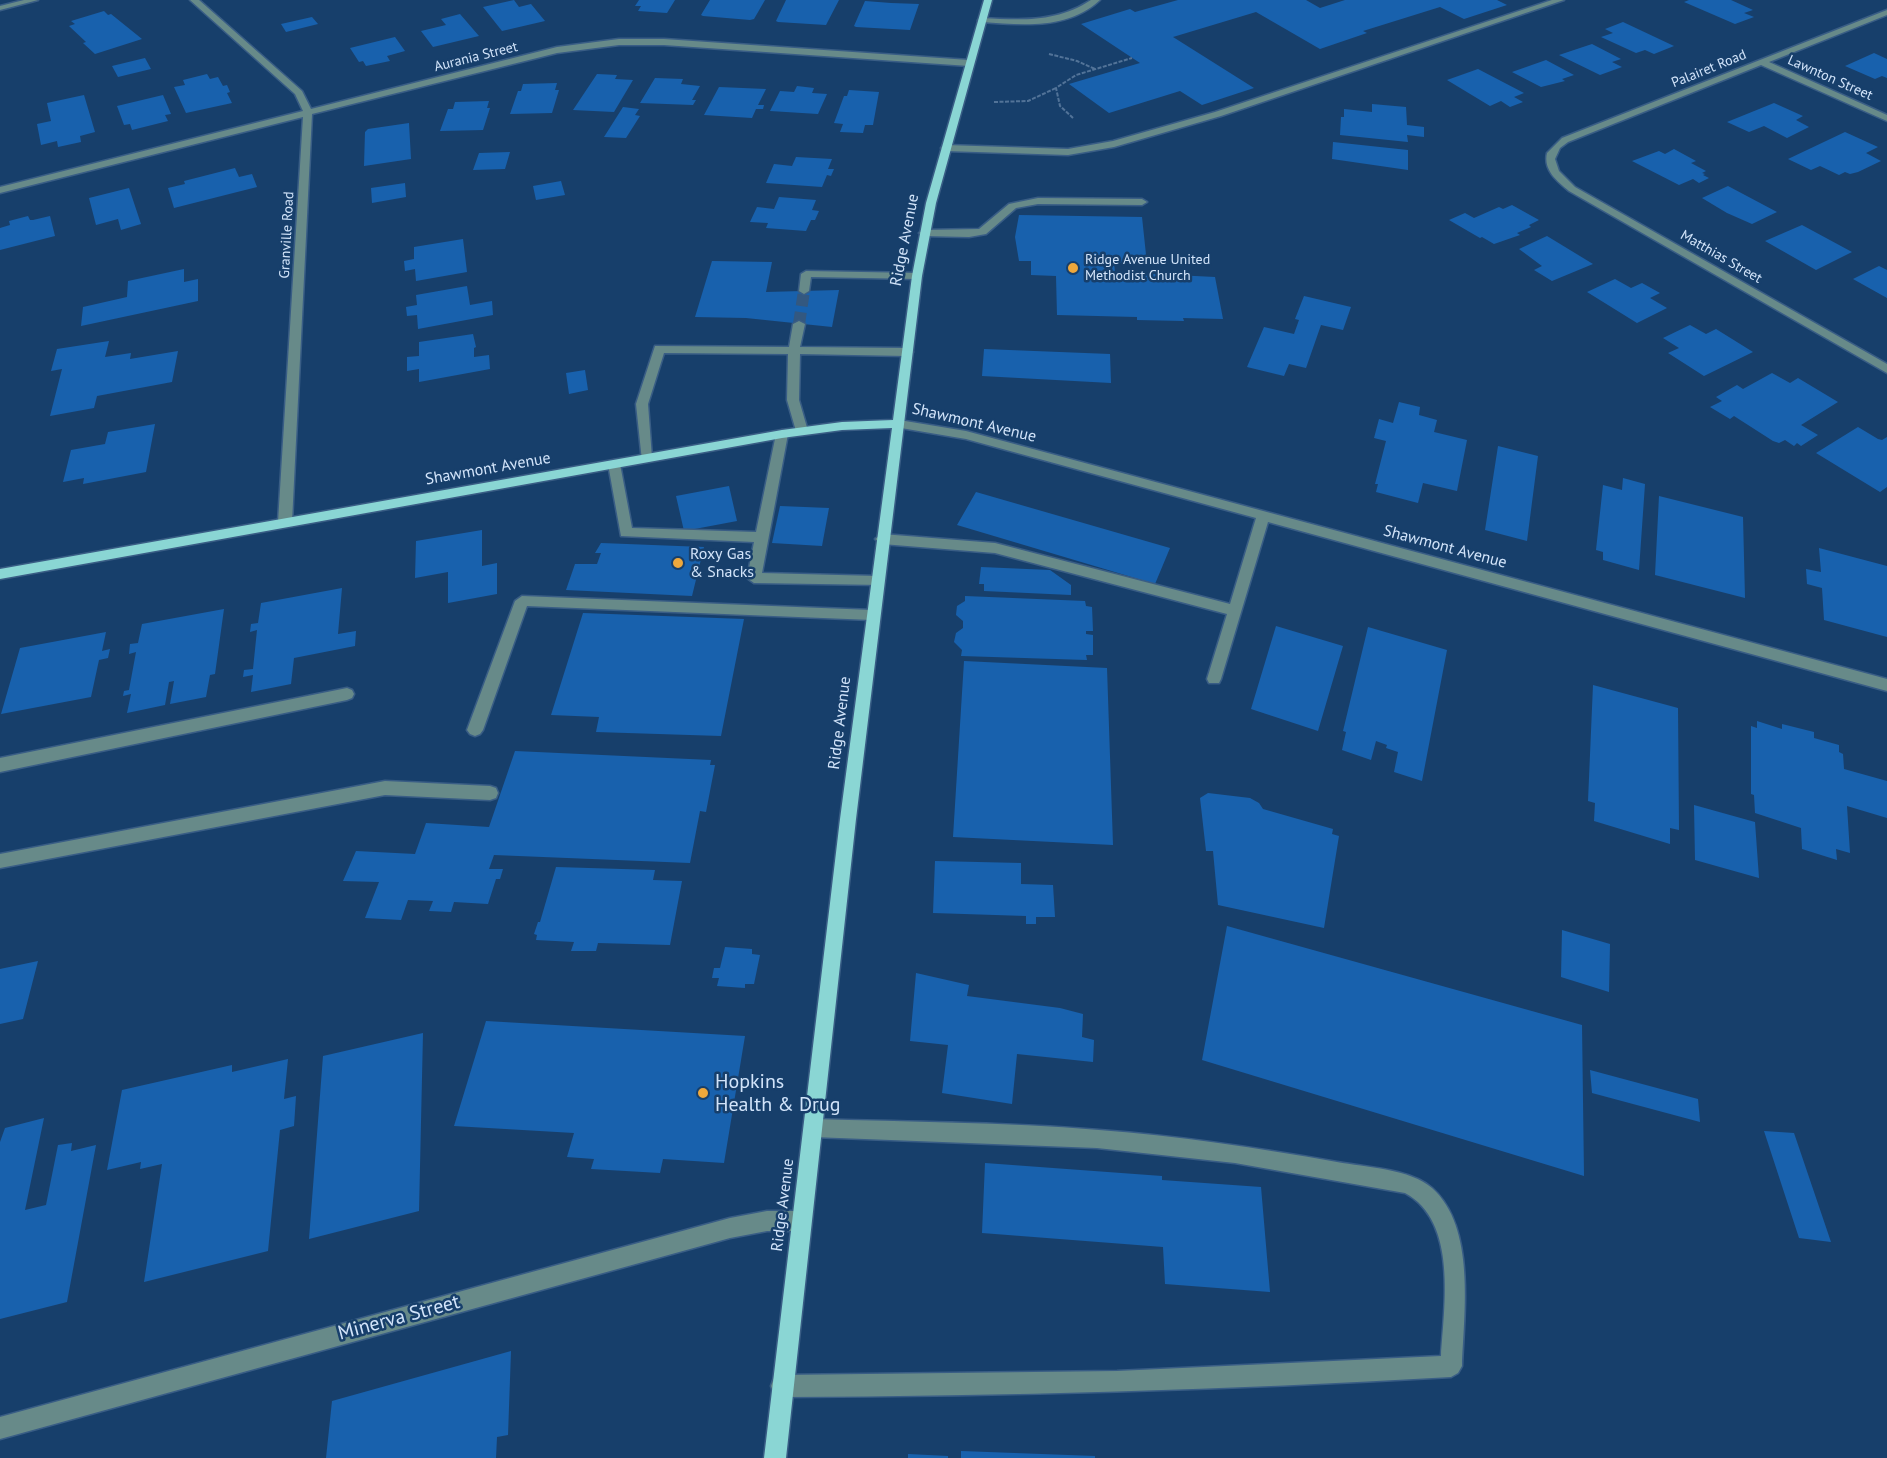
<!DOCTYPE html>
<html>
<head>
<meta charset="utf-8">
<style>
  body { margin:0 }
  canvas { display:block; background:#173f6b }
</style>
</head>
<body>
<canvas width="1887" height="1458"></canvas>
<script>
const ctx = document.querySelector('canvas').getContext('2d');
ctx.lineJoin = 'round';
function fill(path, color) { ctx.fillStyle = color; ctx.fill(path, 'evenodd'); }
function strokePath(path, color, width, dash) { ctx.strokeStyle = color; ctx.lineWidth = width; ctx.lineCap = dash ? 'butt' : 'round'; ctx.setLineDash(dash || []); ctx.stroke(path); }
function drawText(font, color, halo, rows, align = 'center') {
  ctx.font = font + ' "PT Sans",sans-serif'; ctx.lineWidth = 5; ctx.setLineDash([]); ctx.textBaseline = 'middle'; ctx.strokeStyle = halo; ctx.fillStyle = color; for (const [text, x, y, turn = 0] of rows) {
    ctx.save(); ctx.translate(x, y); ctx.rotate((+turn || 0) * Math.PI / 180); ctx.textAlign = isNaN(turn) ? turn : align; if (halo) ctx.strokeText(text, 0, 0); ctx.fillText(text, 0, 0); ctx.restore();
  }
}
fill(new Path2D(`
  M514 0 519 7 531 4 545 21 502 31 483 7Z
  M639 0H675L667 13 638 11 641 6H635Z
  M710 0H765L754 19 750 20 703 16 701 15Z
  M786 0H839L826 25 778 22 776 21Z
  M1178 0H1306L1320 8 1345 0H1497L1507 5 1464 19 1440 7 1363 31 1367 33 1320 49 1256 12 1173 37 1254 88 1202 105 1180 91 1109 113 1069 84 1140 63 1081 24 1130 9 1135 12Z
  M1689 0H1731L1753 10 1744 13 1754 17 1735 24 1684 2Z
  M865 1 891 3 919 4 910 30 856 27 854 26Z
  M104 11 108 15 111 14 142 39 95 54 83 43 86 42 69 26 75 24 71 21Z
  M460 14 479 36 433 47 421 31 446 25 441 19Z
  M312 17 318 24 286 32 281 24Z
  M1623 22 1674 46 1654 54 1645 50 1636 53 1601 37 1613 33 1605 29Z
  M395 37 405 51 387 56 390 61 366 66 363 61 359 62 350 48Z
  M1592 44 1621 59 1612 62 1622 67 1600 75 1559 55Z
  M1874 53 1887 59V78L1882 76 1875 79 1845 66Z
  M145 58 151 69 118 77 112 66Z
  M1546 60 1574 75 1562 79 1565 81 1541 87 1512 72Z
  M1478 69 1524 93 1514 97 1523 102 1510 107 1501 101 1490 106 1447 80Z
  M207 74 210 79 218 77 223 86 227 85 230 92 227 93 232 103 186 113 174 87 185 85 183 80Z
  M597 74 617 75 615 79 633 80 614 112 573 110Z
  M655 78 683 79 681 84 700 86 692 100H696L693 105 640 103Z
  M557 83 555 90H559L552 113 510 114 518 91H521L523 84Z
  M797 86 814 88 812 93 827 94 818 114 770 111 780 91 794 92Z
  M719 87 766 89 758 105H764L763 109H756L752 118 704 115Z
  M849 90 879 92 873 125H865L863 133 840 132 843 124 834 123 844 96H847Z
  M84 95 95 132 80 136 81 142 58 147 57 141 41 145 37 124 51 121 47 103Z
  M163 95 171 114 165 115 168 121 132 130 130 124 124 125 117 106Z
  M489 101 487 108H490L483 130 440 131 448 109H453L455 102Z
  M1774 103 1803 116 1796 120 1809 127 1787 138 1764 126 1749 132 1727 122Z
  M1372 104 1406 107 1407 125 1424 127V137L1407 135 1408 142 1340 135 1341 117H1344V109L1372 112Z
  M623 107 639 109 635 115 640 116 626 138 604 137Z
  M409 123 411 159 364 166 365 132 368 129Z
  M1845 132 1878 147 1866 153 1881 161 1858 172 1850 174 1845 172 1839 175 1820 166 1811 170 1788 159Z
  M1333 142 1408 150V170L1332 159Z
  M1674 149 1696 161 1691 163 1706 171 1702 173 1705 174 1703 175 1709 178 1699 183 1693 179 1679 185 1632 161 1659 151 1665 154Z
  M510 152 505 169 473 170 479 153Z
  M796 157 832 159 828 169H834L831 176 827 175 822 187 766 183 774 164 792 166Z
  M235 168 239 177 252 174 257 187 174 208 168 188 185 184 184 181Z
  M561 181 565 195 536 200 533 186Z
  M405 183 406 197 372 203 371 188Z
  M1728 186 1777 212 1752 224 1727 213 1702 198Z
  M129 188 141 224 121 230 118 219 96 225 89 198Z
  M779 197 816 200 812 210 819 211 815 220H811L806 231 766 228 768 223 750 222 757 207 774 209Z
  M1512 205 1539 220 1529 225 1531 227 1517 233 1520 235 1494 244 1482 237 1480 238 1449 220 1465 213 1474 218 1499 207 1503 209Z
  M1019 215 1142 217 1147 264 1114 263 1115 272 1215 277 1223 319 1183 318 1184 321 1137 320V317L1057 315 1056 276 1031 275V261H1019L1015 237Z
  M28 216 30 220H33L50 216 55 236 0 250V228L10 225 9 221Z
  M1802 225 1852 252 1816 270 1765 241Z
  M1547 236 1593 264 1552 281 1534 270 1542 266 1519 249Z
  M463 239 467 272 416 281 415 269 405 271 404 261 414 259V247Z
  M712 261 772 262 766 292 839 290 832 327 746 318 695 317Z
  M1879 266 1887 270V298L1853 279Z
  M184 269V282L198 279V301L81 326 83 307 127 297 128 281Z
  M1615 279 1631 288 1642 283 1660 293 1650 298 1667 308 1637 323 1587 292Z
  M467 286 470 305 492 301 493 315 418 329 417 315 407 316 406 307 417 305 416 295Z
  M1304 296 1351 307 1343 330 1321 325 1306 368 1289 364 1284 376 1247 367 1264 327 1294 334 1299 320 1295 319Z
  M1690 325 1706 334 1716 329 1753 352 1704 376 1668 353 1679 348 1663 338Z
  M473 334 476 347 474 348V357L489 355 490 369 419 382V369L407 371V357L419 356V342Z
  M109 341 105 357 131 353 130 359 178 351 172 382 97 396 94 408 50 416 62 369 51 371 57 349Z
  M984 349 1110 354 1111 383 982 376Z
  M585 370 588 390 569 394 566 373Z
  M1772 373 1790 383 1798 378 1838 402 1801 425 1818 435 1801 446 1797 443 1794 446 1785 440 1779 443 1773 441 1734 416 1730 419 1710 407 1722 401 1716 397 1737 385 1743 389Z
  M1399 402 1420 407 1419 415 1437 420 1434 432 1467 440 1457 491 1423 483 1418 503 1376 492 1378 484H1375L1386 441 1374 438 1379 419 1393 423Z
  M155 424 146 472 83 484 84 478 63 482 71 450 105 444 108 432Z
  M1858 427 1878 439 1882 440 1887 437V487L1880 492 1816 453Z
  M1498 446 1538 456 1527 541 1485 530Z
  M1623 478 1645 484 1639 570 1603 560V552L1596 550 1603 485 1622 490Z
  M729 486 737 521 684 531 676 496Z
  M976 492 1170 548 1155 584 957 525Z
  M1659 496 1743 517 1745 598 1655 575Z
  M780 506 829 508 822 546 772 543Z
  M482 530V566L497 563V594L448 603V572L415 578 416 541Z
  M601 543 704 547 692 596 566 590 575 564H597L601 553H595Z
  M1819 548 1887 566V637L1824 620 1822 588 1807 584 1806 569 1821 572Z
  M981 567 1050 570 1071 585V595L984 591V584H979Z
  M342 588 338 634 356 631 355 646 294 658 291 684 251 692 253 675 243 677 244 670 253 669 257 630 250 632 251 624 258 623 261 603Z
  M965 596 1085 601 1086 606 1092 607 1093 631H1086V634L1093 635V655H1086L1087 660 961 656 962 650 954 642 956 633 963 628V621L956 615 957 606 965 601Z
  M224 609 215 674 210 675 206 697 170 704 174 681 169 682 165 705 127 713 131 694 123 696 124 691 129 690 136 652 129 654 130 644 138 643 142 624Z
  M583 613 744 619 721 736 596 732 599 717 551 715Z
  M1276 626 1343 646 1318 731 1251 709Z
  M1368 627 1447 650 1422 781 1394 772 1398 752 1386 748 1387 745 1376 741 1371 760 1342 750 1346 732 1343 731Z
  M106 632 102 651 110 649 108 658 99 660 91 697 1 714 20 648Z
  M964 661 1107 668 1113 845 953 837Z
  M1593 685 1678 708 1679 830 1670 828V844L1594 821 1595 803 1588 801Z
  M1757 721 1782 729V724L1814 732V738L1839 745V752L1843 754 1844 769 1887 781V818L1847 806 1850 853 1836 849 1837 860 1802 849 1801 828 1755 813 1754 795 1751 794V726L1757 728Z
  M515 751 711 760 710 765H715L706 812 700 811 690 863 494 855 489 869H503L500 879H496L488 904 454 902 451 912 429 911 433 901 408 900 401 920 365 918 379 882 343 881 356 851 415 854 426 823 489 827Z
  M1208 793 1250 798 1259 803 1263 809 1333 829 1332 834 1339 836 1324 928 1218 905 1213 851H1206L1200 798Z
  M1694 805 1755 822 1759 878 1695 860Z
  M935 861 1021 863V884L1053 885 1055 917H1036V924H1026V916L933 913Z
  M556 867 655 870 653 880 682 881 670 945 598 943 596 951H571L574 942 536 940 537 935 534 934 538 922H540Z
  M1227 926 1582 1025 1584 1176 1202 1060Z
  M1562 930 1610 944 1609 992 1561 977Z
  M725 947 752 949V954L760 955 754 984H745V988L717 986 719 978H712L714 968H720Z
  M38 961 23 1019 0 1024V969Z
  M916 973 969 985 967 996 1060 1008 1083 1014 1082 1037 1094 1040 1093 1062 1017 1054 1012 1104 942 1093 948 1045 910 1041Z
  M486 1021 745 1036 724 1163 663 1159 660 1173 591 1169 594 1159 567 1157 574 1133 454 1126Z
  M423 1033 419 1211 309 1239 323 1056Z
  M288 1059 284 1099 296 1096 294 1126 280 1130 268 1251 144 1282 162 1164 140 1169 141 1162 107 1170 122 1090 232 1065V1072Z
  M1590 1070 1698 1099 1700 1122 1592 1093Z
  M44 1118 25 1210 46 1205 58 1145 72 1143 71 1151 96 1145 67 1302 0 1319V1142L5 1128Z
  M1764 1131 1794 1133 1831 1242 1799 1238Z
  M985 1163 1162 1176V1180L1261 1187 1270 1292 1165 1284 1163 1247 982 1233Z
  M511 1351 508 1435 497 1437 496 1458H326L332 1401Z
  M961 1451 1095 1456V1458H961Z
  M908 1454 948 1456V1458H908Z`), '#1861ad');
strokePath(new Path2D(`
  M799 324 804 291`), '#335880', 12, [12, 6]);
const minor = new Path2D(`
  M24 0H38L0 10V6Z
  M190 0H199L302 91 311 109 557 47 619 39H664L969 60 973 63 969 66 664 45H619L557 53 312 114 292 522 285 527 278 522 303 117 0 193V187L303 111 295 94Z
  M1091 0H1100C1068 30 1022 25 982 22L978 20 982 18C1021 20 1056 23 1091 0Z
  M1552 0H1564L1221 116 1114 147 1068 155 946 151 941 148 946 145 1068 149 1113 141 1215 112Z
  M1887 10V15L1769 62 1887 115V121L1761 65 1568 142 1560 148 1555 159 1559 171 1575 187 1887 364V373L1569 191C1557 181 1543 170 1547 153L1562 138Z
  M1038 198 1142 199 1147 202 1142 205 1038 204 1016 208 986 234 969 237 924 236 919 233 924 230 979 229 1009 204Z
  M806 271 917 273 922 276 917 279 811 277 809 291 804 294 799 291 801 274Z
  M799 321 805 324 800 347 907 348 913 352 907 356 800 354 799 400 808 431 802 435 796 431 787 400 788 354 664 353 648 404 652 458 646 462 642 461 636 404 655 346 789 347 793 324Z
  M899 420 966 431 1887 679V691L1268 522 1221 679 1219 683H1209L1207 679 1227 614 995 553 882 544 875 539 882 534 995 543 1230 604 1256 518 966 439 895 427V421Z
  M782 430 788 434 762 573 877 576 882 577 884 581 882 585 754 583 747 578 754 542 621 536 608 464 614 460 620 464 632 528 756 532 776 434Z
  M522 596 872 610 879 615 872 620 527 606 483 730 480 734 475 736 470 734 467 730 515 601Z
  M347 688 352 690 354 694 352 698 347 700 0 772V758Z
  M385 781 490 786 496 788 498 793 496 798 490 800 385 795 0 868V854Z
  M813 1119C908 1122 1004 1122 1099 1130 1179 1136 1258 1148 1337 1162 1365 1167 1411 1169 1432 1188 1476 1227 1464 1313 1462 1366L1458 1373 1451 1377C1228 1390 1005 1396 782 1397L774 1394 771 1386 774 1378 782 1375 1117 1371 1441 1356C1444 1307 1458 1221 1405 1193L1235 1163 1097 1148 813 1137 806 1135 804 1128 806 1121Z
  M767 1211H801L808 1214 811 1221 808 1228 801 1231H767L730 1238 0 1439V1417L730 1218Z`);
const major = new Path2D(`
  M984 0H992L936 203 922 276 856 819 786 1458H764L840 819 892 428 842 430 782 438 0 579V569L782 430 842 422 893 420 912 276 926 203Z`);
strokePath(minor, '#395d85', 3);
strokePath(major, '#395d85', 3);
strokePath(new Path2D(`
  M1049 54 1077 61 1095 69
  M994 102 1028 101 1056 88
  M1073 118 1060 106 1056 88 1076 75 1132 58`), '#527398', 2, [4, 1.5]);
fill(minor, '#678a89');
fill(major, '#8ad6d4');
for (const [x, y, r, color] of [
  [1073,268,6,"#eea83c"],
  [678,563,6,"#eea83c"],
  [703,1093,6,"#eea83c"]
]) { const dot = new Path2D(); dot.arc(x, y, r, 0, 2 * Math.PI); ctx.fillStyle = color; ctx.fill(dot); strokePath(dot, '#173f6b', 2); }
drawText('14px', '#d2e4fa', '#173f6b', [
  ["Aurania Street",476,57,-14],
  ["Palairet Road",1709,69,-22],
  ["Lawnton Street",1830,78,24],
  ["Granville Road",287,235,-87],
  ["Matthias Street",1721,257,30]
]);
drawText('14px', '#d2e4fa', '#173f6b', [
  ["Ridge Avenue United",1085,260],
  ["Methodist Church",1085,276]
], 'left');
drawText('16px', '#d2e4fa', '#173f6b', [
  ["Ridge Avenue",905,240,-79],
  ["Shawmont Avenue",974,423,13],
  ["Shawmont Avenue",488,469,-10],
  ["Shawmont Avenue",1445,547,15],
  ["Ridge Avenue",840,723,-83],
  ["Ridge Avenue",783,1205,-83]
]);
drawText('16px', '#d2e4fa', '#173f6b', [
  ["Roxy Gas",690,554],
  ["& Snacks",690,572]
], 'left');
drawText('20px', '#d2e4fa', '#173f6b', [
  ["Hopkins",715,1082],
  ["Health & Drug",715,1105]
], 'left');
drawText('20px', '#d2e4fa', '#173f6b', [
  ["Minerva Street",399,1318,-15]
]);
</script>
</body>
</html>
